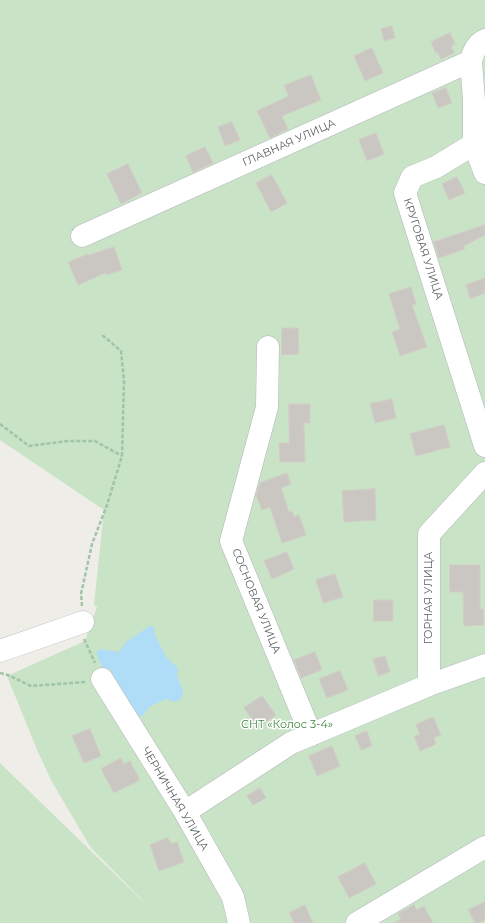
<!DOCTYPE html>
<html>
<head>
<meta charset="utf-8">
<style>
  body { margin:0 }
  canvas { display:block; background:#efede7 }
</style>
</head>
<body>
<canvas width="485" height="923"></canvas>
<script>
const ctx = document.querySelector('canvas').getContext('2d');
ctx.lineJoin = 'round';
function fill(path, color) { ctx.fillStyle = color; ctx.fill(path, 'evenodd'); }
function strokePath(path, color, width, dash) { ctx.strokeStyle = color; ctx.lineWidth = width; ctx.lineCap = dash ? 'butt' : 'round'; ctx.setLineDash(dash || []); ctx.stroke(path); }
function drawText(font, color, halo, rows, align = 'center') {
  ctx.font = font + ' Montserrat,sans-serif'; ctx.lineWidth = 3; ctx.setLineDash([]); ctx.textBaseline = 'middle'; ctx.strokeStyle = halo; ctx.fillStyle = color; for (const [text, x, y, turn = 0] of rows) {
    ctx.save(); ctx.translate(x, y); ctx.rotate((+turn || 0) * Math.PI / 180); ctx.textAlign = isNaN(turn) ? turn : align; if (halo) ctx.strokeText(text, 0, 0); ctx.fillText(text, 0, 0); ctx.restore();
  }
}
fill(new Path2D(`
  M0 0H485V923H0V763L155 913 91 848 52 782 38 752 7 676 85 641 97 607 94 605 104 510 0 440Z`), '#c8e3c6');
fill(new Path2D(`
  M150 626 154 627 155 635 166 657 178 668 177 675 183 692 181 699 175 702 166 699 149 707 143 716 135 715 110 669 103 668 96 653 100 649 119 652 126 642Z`), '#afdcf6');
const building = new Path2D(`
  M392 26 395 38 384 41 381 29Z
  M450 33 455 44 451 46 454 53 441 59 438 52 436 53 431 42Z
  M372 48 383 73 365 81 354 56Z
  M311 75 321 100 282 116 288 129 270 138 257 111 289 96 284 86Z
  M446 88 452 103 438 108 432 93Z
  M232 122 240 140 225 146 218 127Z
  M376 133 384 154 367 161 359 140Z
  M205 147 213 163 193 172 186 156Z
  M128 164 142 193 121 204 107 174Z
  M272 175 287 203 271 212 256 183Z
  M457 177 465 193 449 200 442 184Z
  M485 225V235L464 246 465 249 439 258 434 242Z
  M114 247 122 270 106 275 105 273 78 285 68 262 88 254V255Z
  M485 278V293L470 299 466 285Z
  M411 287 416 304 412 305 427 347 400 356 392 332 400 329 389 294Z
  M282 328H298L299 354 282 355Z
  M392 399 396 418 375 423 370 404Z
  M289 404H310V423H304L305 462H280L279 443H289Z
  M444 425 450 447 416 456 410 434Z
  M287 473 291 484 281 488 289 512 292 511 294 517 299 515 306 535 282 543 270 507 262 510 256 495 260 483Z
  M375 489 376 520 344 522 342 491Z
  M287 552 294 569 272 579 264 561Z
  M450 565H480V609H483L484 625 464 626 463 592H450Z
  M335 574 343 597 323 603 316 580Z
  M374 600H393V621H374Z
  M315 652 322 670 301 678 294 660Z
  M385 656 390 672 378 676 373 659Z
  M340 671 348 690 327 698 319 679Z
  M262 696 276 715 258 728 244 708Z
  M433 717 441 735 434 738 436 744 420 751 414 736 420 734 416 725Z
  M90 729 101 756 84 763 72 736Z
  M367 731 372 746 361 750 355 736Z
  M332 746 340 766 317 776 309 756Z
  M121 758 124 764 130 761 140 780 114 793 101 769Z
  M260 788 266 798 253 805 247 796Z
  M168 838 171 844 177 842 184 862 159 871 150 845Z
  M365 863 376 884 349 898 338 877Z
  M485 902V920L479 923H475L468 910Z
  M305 905 313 923H294L289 913Z
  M414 905 417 910 424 906 433 923H394L401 919 398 914Z`);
fill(building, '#cac7c3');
strokePath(building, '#d3cec6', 1);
const minor = new Path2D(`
  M471 61 474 100V144L436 167 412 177 405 193 485 446
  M474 144 485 173
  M82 236 471 61C473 52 476 44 485 40
  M268 347 267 407 231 541 311 735
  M485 473 429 534V685L485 665
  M0 651 83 622
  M102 679 185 812 233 897 239 923
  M185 812 291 743 429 685
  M357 923 485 847`);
strokePath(minor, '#b4b7ba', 23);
strokePath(new Path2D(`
  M0 424 29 446 69 441H95L122 456
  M82 606 81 594 92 544 107 505 122 456 124 380 121 351 101 334
  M84 639 95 663
  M0 673 8 675 31 686 86 682`), '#a0c4a8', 2.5, [4, 2]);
strokePath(minor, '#fff', 22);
drawText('11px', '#5e6265', '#fff', [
  ["ГЛАВНАЯ УЛИЦА",289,143,-24],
  ["КРУГОВАЯ УЛИЦА",423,249,72],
  ["ГОРНАЯ УЛИЦА",429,598,-90],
  ["СОСНОВАЯ УЛИЦА",256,601,68],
  ["ЧЕРНИЧНАЯ УЛИЦА",175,799,59]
]);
drawText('11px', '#40833f', '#fff', [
  ["СНТ «Колос 3-4»",287,725]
]);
</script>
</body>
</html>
